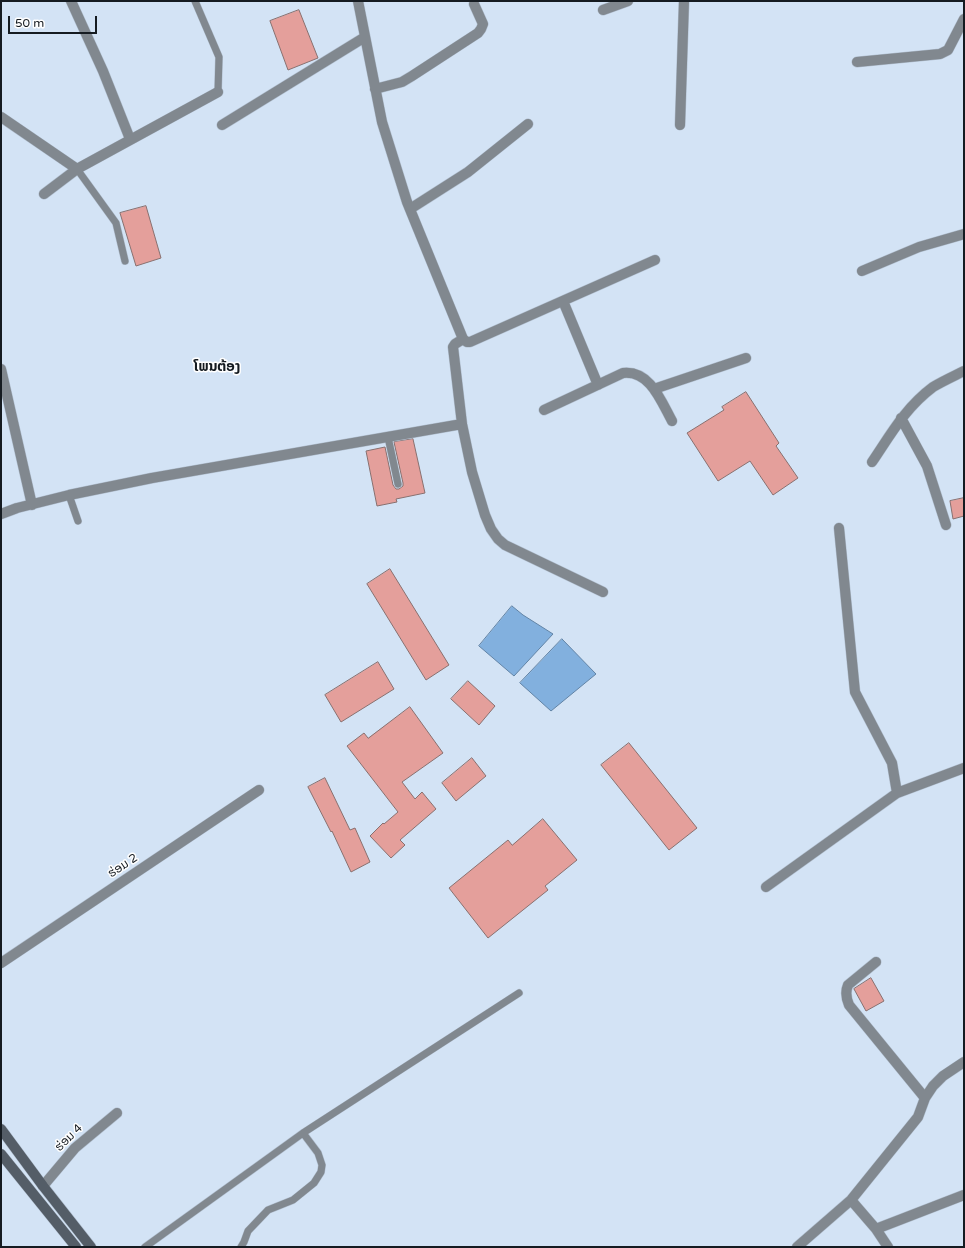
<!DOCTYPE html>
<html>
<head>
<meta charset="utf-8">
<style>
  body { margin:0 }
  #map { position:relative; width:965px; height:1248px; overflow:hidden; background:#d3e3f5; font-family:"Varela Round",sans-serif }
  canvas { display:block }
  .frame { position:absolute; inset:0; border:2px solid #151b21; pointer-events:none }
  .scale { position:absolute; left:8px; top:16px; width:89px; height:18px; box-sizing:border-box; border:2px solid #151b21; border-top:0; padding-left:5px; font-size:12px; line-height:14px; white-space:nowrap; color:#151b21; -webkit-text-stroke:3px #fff; paint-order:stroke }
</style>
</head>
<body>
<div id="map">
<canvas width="965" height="1248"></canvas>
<div class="frame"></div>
<div class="scale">50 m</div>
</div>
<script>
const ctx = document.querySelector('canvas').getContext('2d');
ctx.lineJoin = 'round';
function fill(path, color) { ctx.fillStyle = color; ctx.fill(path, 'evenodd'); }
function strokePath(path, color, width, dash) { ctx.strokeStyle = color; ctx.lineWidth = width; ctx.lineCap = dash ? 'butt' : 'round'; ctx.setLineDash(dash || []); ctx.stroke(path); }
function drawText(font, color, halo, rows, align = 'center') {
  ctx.font = font + ' "Varela Round","Noto Sans Lao",sans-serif'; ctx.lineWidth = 3; ctx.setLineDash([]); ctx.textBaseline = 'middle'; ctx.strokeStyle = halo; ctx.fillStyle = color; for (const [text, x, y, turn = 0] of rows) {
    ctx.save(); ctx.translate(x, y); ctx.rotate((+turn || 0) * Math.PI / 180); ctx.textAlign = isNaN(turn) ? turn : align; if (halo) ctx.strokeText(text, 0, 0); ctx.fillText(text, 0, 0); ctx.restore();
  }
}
const water = new Path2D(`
  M512 606 523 615 553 634 514 676 479 646Z
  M562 639 596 674 551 711 520 683Z`);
fill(water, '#82b0de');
strokePath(water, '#6183a5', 1);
const building = new Path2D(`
  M299 10 318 58 288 70 270 21Z
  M146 206 161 258 136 266 120 213Z
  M746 392 779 443 776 446 798 478 773 495 750 461 718 481 687 433 724 410 722 407Z
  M413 439 425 493 396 499 397 502 377 506 366 451 385 447 393 485 396 489H399L403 486V483L394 442Z
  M964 498V516L953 519 950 501Z
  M390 569 449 665 426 680 367 584Z
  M378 662 394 689 341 722 325 695Z
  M468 681 495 706 479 725 451 699Z
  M410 707 443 753 402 782 415 799 422 792 436 809 400 840 405 845 391 858 370 836 383 823 384 824 398 812 347 746 364 733 368 738Z
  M629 743 697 828 669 850 601 765Z
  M472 758 486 776 456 801 442 783Z
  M325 778 350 830 355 828 370 862 351 872 332 831 331 832 308 787Z
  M543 819 577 860 545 886 548 890 488 938 449 888 508 840 512 845Z
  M871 978 884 1001 866 1011 854 989Z`);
fill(building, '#e49f9b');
strokePath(building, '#88706f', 1);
const lane = new Path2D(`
  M195 1 219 57 218 92
  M77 169 116 223 125 261
  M388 437 398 484
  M69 495 78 521
  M145 1247 303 1133 519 993
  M241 1247 244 1242 248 1231 268 1210 293 1200 314 1183 321 1172 322 1165 318 1153 303 1133`);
const street = new Path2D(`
  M71 1 103 71 130 139
  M358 1 382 122 407 202 463 339 467 342H470L655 260
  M603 10 628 1
  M857 62 940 54 948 50 964 19
  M375 89 402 82 412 76 478 33 481 29 483 24 474 4
  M1 117 77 169
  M222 125 365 37
  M680 125 684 1
  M44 194 77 169 218 92
  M410 209 468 172 528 124
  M862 271 919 247 964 234
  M563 301 598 385
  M463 339 455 344 453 347 462 424 472 472 485 515 491 529 498 539 505 545 603 592
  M1 369 32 505
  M654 389 746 358
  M544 410 623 373C650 370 661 401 672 421
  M901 418 927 466 946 525
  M872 462C891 434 905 408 933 387 943 381 954 376 964 371
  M1 514 17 508 69 495 152 478 462 424
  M839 528 855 692 892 763 897 793
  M766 887 897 793 964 768
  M876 962 848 985C845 992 846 998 849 1005L925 1098
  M1 963 259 790
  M43 1186 75 1148 117 1113
  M851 1200 876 1229 888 1247
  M876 1229 964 1195
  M797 1247 851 1200 918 1117 925 1098 933 1086 943 1076 964 1062`);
const secondary = new Path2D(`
  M1 1129 43 1186 91 1247
  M1 1154 76 1247`);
strokePath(lane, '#b1bfcf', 8);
strokePath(street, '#b1bfcf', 11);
strokePath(secondary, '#b1bfcf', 11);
strokePath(lane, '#81888f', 7);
strokePath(street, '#81888f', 10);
strokePath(secondary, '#545d67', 10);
drawText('12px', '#151b21', '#fff', [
  ["ຮ່ອມ 2",123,866,-34],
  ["ຮ່ອມ 4",69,1138,-44]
]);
drawText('bold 14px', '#151b21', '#fff', [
  ["ໂພນຕ້ອງ",217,367]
]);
</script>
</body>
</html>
